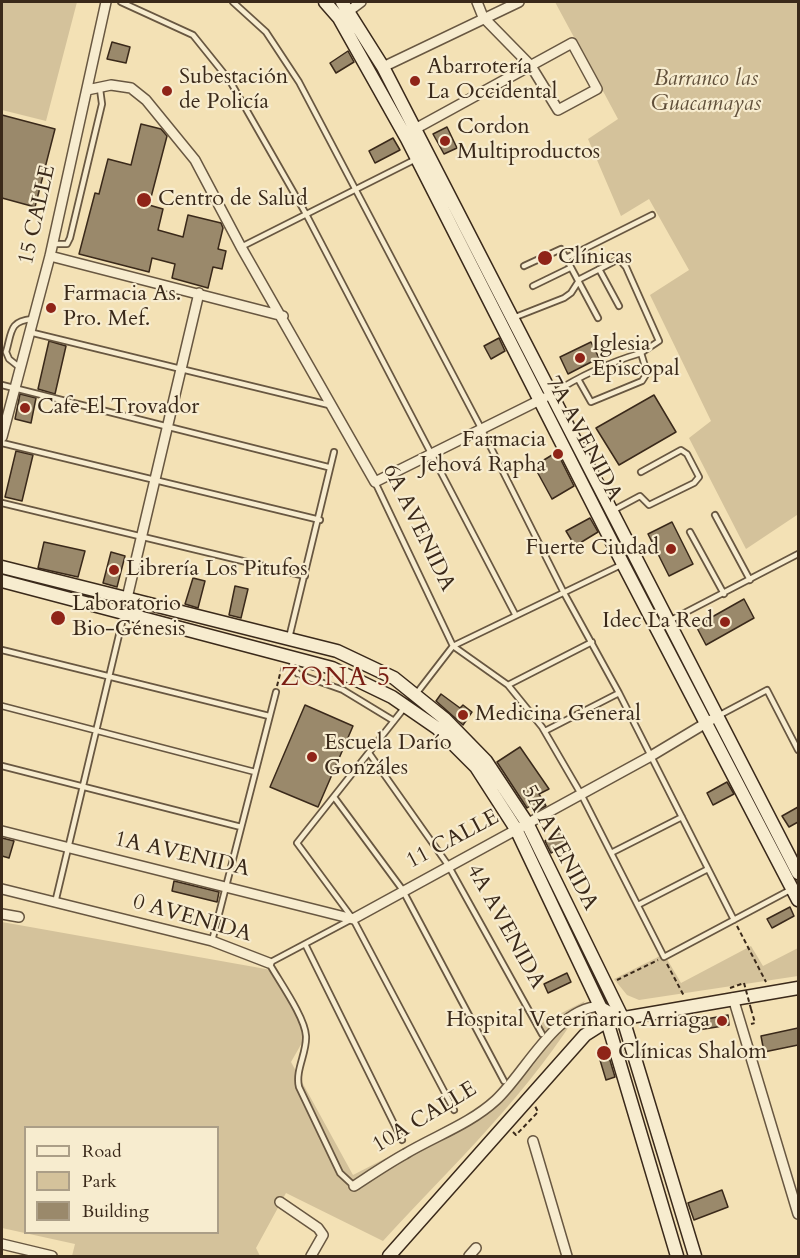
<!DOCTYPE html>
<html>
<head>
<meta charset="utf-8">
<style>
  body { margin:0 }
  #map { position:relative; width:800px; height:1258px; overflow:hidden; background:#f3e1b5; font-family:Cardo,serif }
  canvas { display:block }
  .frame { position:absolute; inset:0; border:3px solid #3a291a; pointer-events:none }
  .legend { position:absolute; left:24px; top:1126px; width:195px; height:108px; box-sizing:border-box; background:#f7eccf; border:2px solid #ab9e87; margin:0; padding:8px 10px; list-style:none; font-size:18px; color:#3a291a }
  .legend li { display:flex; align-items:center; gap:12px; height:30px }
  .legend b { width:30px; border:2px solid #ab9e87 }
</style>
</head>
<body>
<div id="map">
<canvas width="800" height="1258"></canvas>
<div class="frame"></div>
<ul class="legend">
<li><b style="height:8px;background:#f7eccf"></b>Road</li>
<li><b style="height:16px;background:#d4c29b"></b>Park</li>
<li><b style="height:16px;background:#9a896b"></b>Building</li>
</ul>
</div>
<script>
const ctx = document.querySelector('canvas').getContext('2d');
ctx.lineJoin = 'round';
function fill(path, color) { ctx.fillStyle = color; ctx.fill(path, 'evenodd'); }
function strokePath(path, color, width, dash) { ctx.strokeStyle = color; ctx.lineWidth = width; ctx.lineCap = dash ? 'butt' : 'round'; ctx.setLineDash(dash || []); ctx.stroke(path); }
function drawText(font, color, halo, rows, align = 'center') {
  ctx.font = font + ' Cardo,serif'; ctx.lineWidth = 4.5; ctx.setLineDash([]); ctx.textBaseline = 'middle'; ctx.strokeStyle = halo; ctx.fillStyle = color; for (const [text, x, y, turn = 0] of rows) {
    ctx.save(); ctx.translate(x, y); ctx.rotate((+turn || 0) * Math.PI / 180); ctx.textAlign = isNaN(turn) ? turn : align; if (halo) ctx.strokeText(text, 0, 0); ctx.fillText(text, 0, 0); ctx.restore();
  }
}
fill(new Path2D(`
  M2 2H77L46 121 2 110Z
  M555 2H798V517L797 515 746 549 689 438 711 421 650 295 689 270 649 199 621 216 588 139 618 119Z
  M2 922 277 971 307 1034 291 1062 353 1175 478 1111 542 1048V1023L585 1001C532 1091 453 1165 383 1241L286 1193 256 1248 260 1256H72L75 1244 2 1228ZM26 1128H218V1232H26Z
  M751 946 763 966 798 948V976L639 1000 627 995 614 979 664 954 681 983Z`), '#d4c29b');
const building = new Path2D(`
  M112 42 130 47 126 63 107 59Z
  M348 51 354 62 336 73 330 63Z
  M2 115 55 129 35 207 2 198Z
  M141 124 161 129 167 136 149 205 163 209 158 230 183 237 188 215 221 223 223 228 218 249 226 251 222 269 213 267 208 288 172 278 175 264 152 258 149 272 79 254 95 193 99 194 108 159 131 165Z
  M447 127 457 148 444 154 433 134Z
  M393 138 400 150 375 163 369 151Z
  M499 338 505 351 491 359 484 346Z
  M49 341 66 346 55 394 38 389Z
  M591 342 599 358 568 374 560 357Z
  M20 394 36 398 31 423 15 419Z
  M654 395 676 432 619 465 596 428Z
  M16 451 33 455 22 501 5 497Z
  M557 452 574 486 552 499 534 466Z
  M590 518 598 532 575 546 566 531Z
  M672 522 693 564 669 576 648 534Z
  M44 542 85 551 78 577 38 568Z
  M111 552 125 556 117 587 103 583Z
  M193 578 205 581 198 608 185 604Z
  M235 586 248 589 241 618 229 615Z
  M744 599 754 618 706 645 696 626Z
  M441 694 460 708 463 705 472 712 463 725 436 701Z
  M305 705 353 726 318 807 270 787Z
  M520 747 549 789 539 794 546 806 533 813 530 806 527 808 497 762Z
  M727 782 734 794 713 805 707 793Z
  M798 807V822L789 827 782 816Z
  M561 831 568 843 551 853 545 841Z
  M2 838 14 841 9 858 2 856Z
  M174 881 219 892 217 902 172 891Z
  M790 907 794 916 772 928 767 919Z
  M567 973 571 982 548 993 544 984Z
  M728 1015 729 1025 692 1031 690 1022Z
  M798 1028V1045L764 1052 761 1036Z
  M606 1047 615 1077 606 1080 597 1050Z
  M722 1190 728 1207 694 1220 688 1203Z`);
fill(building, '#9a896b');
strokePath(building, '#3a291a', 1.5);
const lane = new Path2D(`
  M121 2 193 35 230 81 306 214 515 614
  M233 2 266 32 299 82 481 428 564 593 619 693 734 920
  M52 244H67L70 238 102 104 100 89
  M241 247 416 159
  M524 266 561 249 566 258
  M599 269 619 306
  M533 286 570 268
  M513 318 564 298 571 293 580 279 619 259 626 267 659 341 641 353
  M598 318 566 258 652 215
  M29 332 329 405
  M19 367 9 359 6 352C12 332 9 321 32 319
  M2 385 328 467
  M552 394C578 377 611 362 641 353L647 373 642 381 591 402 578 379
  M2 443 320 520
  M375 482 453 646 508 685 542 727 581 794 664 957 790 890
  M2 503 305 576
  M612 511 640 496 649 505 694 483 699 477 687 454 681 450 641 472
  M715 515 750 580
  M690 532 724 594
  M669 621 798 554
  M289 638 334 452
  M2 650 269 716
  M293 660 292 667 298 674 343 690 394 721
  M508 685 592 642
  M416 694 453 646 623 564
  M2 706 255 772
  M405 707 297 843 353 919 454 1110
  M718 716 767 690 798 750
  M545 731 619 693
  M369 753 448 865 542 1034
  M2 766 241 827
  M334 797 402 889 504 1081
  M611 853 682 817
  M55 903 124 614
  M638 905 708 869
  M352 919 269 963C279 981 305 1017 306 1036 307 1053 295 1070 299 1087L340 1173 354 1186
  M212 941 276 692
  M305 944 402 1140`);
const street = new Path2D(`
  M349 11 361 2
  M383 67 519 2
  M87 90 111 85 131 88 146 100 195 160 241 247 375 482 544 398
  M415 129 572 43 597 89 558 110 531 66 483 17 477 2
  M50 256 283 316
  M2 437 50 256 106 2
  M127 598 199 293
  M2 831 353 919 651 756 711 720
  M2 889 212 941 269 963
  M2 914 19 917
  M733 998 798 1214
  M533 1141 567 1256
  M354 1186C371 1175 387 1164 405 1154 435 1136 470 1124 496 1100 526 1072 555 1009 600 1006L623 1019
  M280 1202 318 1228 323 1235 311 1256
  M2 1244 52 1256
  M469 1256 476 1248`);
const secondary = new Path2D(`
  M325 2 339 18 407 139 623 564 798 900
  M342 2 383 67 798 873
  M2 567 337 651 394 678 445 719 486 761 527 823 623 1019 695 1256
  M2 581 332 668 392 697 437 728 476 767 516 829 607 1021 677 1256
  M389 1256 585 1035 607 1021 798 988`);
strokePath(lane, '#685741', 8);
strokePath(street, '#685741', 12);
strokePath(secondary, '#3a291a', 15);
strokePath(new Path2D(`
  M277 686 282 666
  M737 926 766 982
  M667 964 684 996
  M617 980 658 960
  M730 988 744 983
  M751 1009 755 1023 751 1024
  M513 1132 516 1135 538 1112 535 1106`), '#3a291a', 2, [4.5, 3]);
strokePath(lane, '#f7eccf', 4.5);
strokePath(street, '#f7eccf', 9);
strokePath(secondary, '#f7eccf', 12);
strokePath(new Path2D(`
  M744 983 751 1009`), '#3a291a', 2, [4.5, 3]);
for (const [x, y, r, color] of [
  [415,81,6,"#8f2418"],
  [167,91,6,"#8f2418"],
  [445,141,6,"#8f2418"],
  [144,200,8,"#8f2418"],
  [545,258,8,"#8f2418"],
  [51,308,6,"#8f2418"],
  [580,358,6,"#8f2418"],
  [25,408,6,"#8f2418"],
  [558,454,6,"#8f2418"],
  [671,549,6,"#8f2418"],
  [114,570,6,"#8f2418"],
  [58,618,8,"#8f2418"],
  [725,622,6,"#8f2418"],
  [463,715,6,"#8f2418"],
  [312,757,6,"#8f2418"],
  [722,1021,6,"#8f2418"],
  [604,1053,8,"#8f2418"]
]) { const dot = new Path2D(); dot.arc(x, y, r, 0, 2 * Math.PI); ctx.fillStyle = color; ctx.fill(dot); strokePath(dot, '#f7eccf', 2); }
drawText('22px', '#3a291a', '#f7eccf', [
  ["Abarrotería",427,68],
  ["La Occidental",427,93],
  ["Subestación",179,78],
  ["de Policía",179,103],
  ["Cordon",457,128],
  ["Multiproductos",457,153],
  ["Centro de Salud",158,200],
  ["Clínicas",558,258],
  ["Farmacia As.",63,295],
  ["Pro. Mef.",63,320],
  ["Iglesia",592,345],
  ["Episcopal",592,370],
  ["Cafe El Trovador",37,408],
  ["Farmacia",546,441,"right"],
  ["Jehová Rapha",546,466,"right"],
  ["Fuerte Ciudad",659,549,"right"],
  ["Librería Los Pitufos",126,570],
  ["Laboratorio",72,605],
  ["Bio-Génesis",72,630],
  ["Idec La Red",713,622,"right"],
  ["Medicina General",475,715],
  ["Escuela Darío",324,744],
  ["Gonzáles",324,769],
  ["Hospital Veterinario Arriaga",710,1021,"right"],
  ["Clínicas Shalom",618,1053]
], 'left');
drawText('italic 22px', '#604f3a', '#f7eccf', [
  ["Barranco las",706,80],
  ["Guacamayas",706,105]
]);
drawText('22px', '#3a291a', '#f7eccf', [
  ["15 CALLE",38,215,-77],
  ["7A AVENIDA",583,439,62],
  ["6A AVENIDA",418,528,64],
  ["11 CALLE",453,840,-28],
  ["5A AVENIDA",559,848,62],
  ["1A AVENIDA",182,855,13],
  ["0 AVENIDA",192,919,16],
  ["4A AVENIDA",505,927,61],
  ["10A CALLE",425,1118,-31]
]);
ctx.letterSpacing = '1.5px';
drawText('26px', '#7a1f14', '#f7eccf', [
  ["ZONA 5",336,679]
]);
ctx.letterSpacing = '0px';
</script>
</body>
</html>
